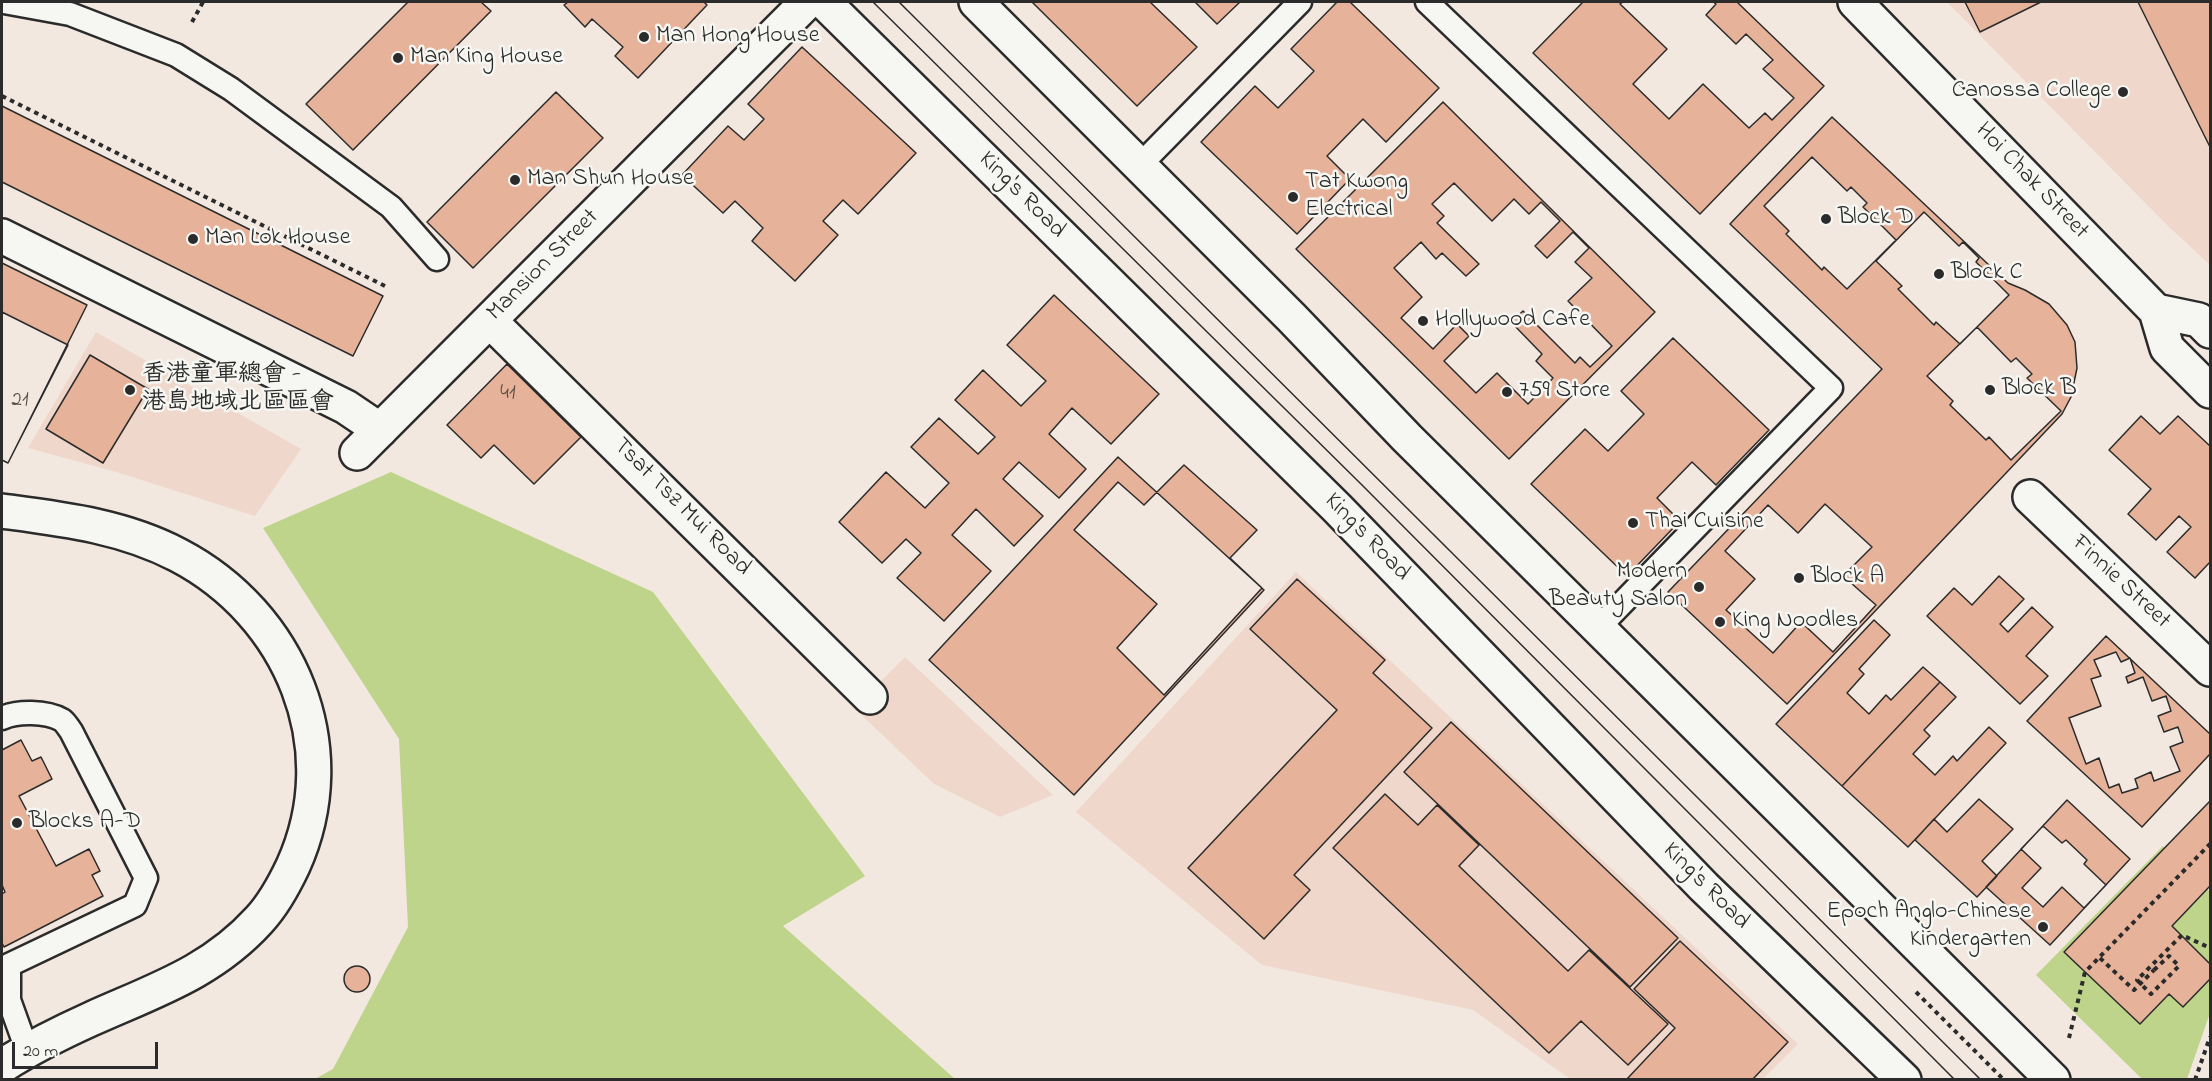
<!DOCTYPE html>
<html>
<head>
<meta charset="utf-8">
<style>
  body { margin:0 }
  #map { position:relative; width:2212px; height:1081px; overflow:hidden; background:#f3e8e0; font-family:"Indie Flower",sans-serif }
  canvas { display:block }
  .frame { position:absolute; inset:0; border:3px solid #2b2b2b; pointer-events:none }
  .scale { position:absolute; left:12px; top:1042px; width:146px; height:27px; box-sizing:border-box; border:3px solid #2b2b2b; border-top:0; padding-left:8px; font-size:18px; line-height:21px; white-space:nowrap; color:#2b2b2b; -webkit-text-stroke:4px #f6f6f2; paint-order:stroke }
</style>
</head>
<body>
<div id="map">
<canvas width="2212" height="1081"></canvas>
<div class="frame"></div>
<div class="scale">20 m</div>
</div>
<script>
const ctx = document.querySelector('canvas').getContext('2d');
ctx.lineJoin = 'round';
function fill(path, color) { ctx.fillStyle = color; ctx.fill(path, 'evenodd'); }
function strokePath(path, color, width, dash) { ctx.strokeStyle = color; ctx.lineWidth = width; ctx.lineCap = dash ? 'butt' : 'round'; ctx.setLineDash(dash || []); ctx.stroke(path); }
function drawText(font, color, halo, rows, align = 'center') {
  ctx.font = font + ' "Indie Flower","LXGW WenKai TC",sans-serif'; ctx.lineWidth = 5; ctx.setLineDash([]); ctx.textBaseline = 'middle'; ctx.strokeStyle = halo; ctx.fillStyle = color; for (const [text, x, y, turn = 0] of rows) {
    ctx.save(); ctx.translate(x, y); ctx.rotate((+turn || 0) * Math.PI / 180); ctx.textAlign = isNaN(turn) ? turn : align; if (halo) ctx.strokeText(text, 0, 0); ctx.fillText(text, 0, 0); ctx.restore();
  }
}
fill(new Path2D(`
  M1947 2H2210V265L2168 226Z
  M96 332 301 449 255 516 116 472 28 448Z
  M1296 572 1798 1044 1763 1079H1752L1722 981 1680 941 1634 989 1675 1028 1626 1079H1570L1473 1010 1262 965 1076 812ZM1297 579 1385 660 1373 673 1432 728 1294 875 1337 710 1250 629ZM1451 723 1678 938 1631 986 1404 772ZM1385 794 1418 825 1437 806 1479 845 1459 866 1568 971 1589 950 1668 1024 1628 1065 1581 1021 1333 848Z
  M905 657 1053 795 1000 817 934 784 854 708Z`), '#efd8cb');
fill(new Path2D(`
  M391 472 653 592 865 876 783 926 955 1079H315L333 1069 408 927 399 739 263 528Z
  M2163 846 2210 892V1013L2187 1079H2142L2036 975Z`), '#bed48a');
const building = new Path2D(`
  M408 2H481L491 11 353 150 306 104Z
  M568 2H704L707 5 638 78 615 56 623 47 592 19 585 27 564 5Z
  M1032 2H1150L1197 47 1137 106Z
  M1195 2H1240L1217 24Z
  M1337 2H1350L1439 88 1386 142 1363 119 1327 156 1350 179 1297 234 1201 142 1255 86 1278 108 1314 71 1291 49Z
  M1583 2H1737L1824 86 1700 214 1533 53Z
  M1623 2H1713L1716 4 1706 15 1736 44 1746 34 1773 60 1763 69 1794 98 1772 120 1765 113 1749 128 1703 84 1669 119 1633 84 1667 49 1620 4Z
  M1965 2H2041L1980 32Z
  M2138 2H2210V147Z
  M802 47 916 153 858 214 843 200 823 221 838 235 795 281 752 241 763 228 735 201 723 213 682 175 728 126 744 140 764 119 748 104Z
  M556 92 603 138 473 268 427 222Z
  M1443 102 1655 312 1509 459 1296 249Z
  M2 106 383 296 353 356 2 182Z
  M1832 117 2008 283 2025 290 2049 304 2067 325 2075 342 2077 368 2071 397 2062 414 1787 704 1668 592 1882 369 1730 224Z
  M1812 157 1847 191 1851 187 1867 203 1863 207 1896 240 1847 289 1824 267 1822 270 1786 234 1789 231 1764 206Z
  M1454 183 1492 221 1514 199 1529 214 1541 202 1560 221 1535 246 1547 258 1573 232 1589 248 1575 262 1592 278 1568 301 1612 346 1590 367 1580 357 1575 363 1523 311 1511 322 1542 354 1536 361 1553 378 1528 404 1497 373 1476 393 1444 361 1469 336 1457 324 1433 349 1401 318 1422 297 1394 268 1421 242 1436 259 1442 253 1466 276 1479 264 1437 223 1444 216 1432 204Z
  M1924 212 1959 246 1963 242 1979 258 1976 262 2009 295 1960 344 1936 322 1934 325 1898 289 1902 286 1876 261Z
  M2 263 87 305 8 463 2 460Z
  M1054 295 1159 394 1111 444 1072 408 1049 434 1086 469 1059 498 1019 462 1003 479 1043 516 1014 546 976 509 952 535 991 571 944 621 897 578 921 553 906 539 882 563 839 522 886 472 925 508 949 483 911 447 939 418 978 454 995 437 955 400 983 370 1021 406 1046 381 1007 345Z
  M2 312 68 345 8 463 2 460Z
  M1977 327 2011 362 2016 358 2032 374 2027 378 2061 411 2011 460 1989 437 1986 440 1950 405 1953 401 1927 376Z
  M1673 338 1769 430 1716 485 1692 462 1657 498 1680 521 1627 576 1531 484 1585 429 1608 451 1644 414 1621 391Z
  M90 355 148 389 103 463 46 429Z
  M507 364 581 437 534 484 494 445 481 458 447 425Z
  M2141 416 2160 434 2178 416 2210 446V562L2195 578 2167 552 2191 527 2179 516 2156 540 2128 514 2151 489 2109 450Z
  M1118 457 1264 590 1074 795 929 660Z
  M1184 465 1257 530 1230 558 1262 588 1164 695 1117 648 1157 604 1074 530 1118 482 1144 505Z
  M1825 504 1872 547 1843 576 1876 605 1833 652 1801 622 1773 653 1726 610 1755 579 1725 551 1768 505 1798 533Z
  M1999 576 2024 599 2000 624 2008 632 2032 607 2053 627 2026 656 2048 676 2020 704 1927 616 1954 588 1972 605Z
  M1297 579 1385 660 1373 673 1432 728 1294 875 1310 890 1264 939 1188 868 1337 710 1250 629Z
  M1874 620 1890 635 1859 669 1864 674 1847 693 1869 714 1886 695 1891 700 1923 667 1940 682 1842 786 1776 724Z
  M2106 636 2210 734V754L2142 827 2027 721Z
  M2116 652 2121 662 2130 658 2135 673 2126 677 2128 683 2143 677 2152 701 2166 696 2171 711 2158 716 2164 732 2178 727 2183 742 2170 747 2180 771 2154 781 2151 772 2135 779 2138 788 2122 793 2119 784 2109 788 2099 758 2086 764 2069 718 2101 706 2091 679 2101 676 2094 660Z
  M1940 682 1956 697 1924 730 1930 736 1913 754 1935 775 1953 756 1957 761 1989 727 2006 743 1908 847 1842 786Z
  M1451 722 1678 938 1630 987 1404 772Z
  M21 740 32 761 41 757 52 779 19 796 56 866 89 849 100 871 92 875 103 896 4 947 2 943V894L5 892 2 885V750Z
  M1385 794 1418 825 1437 805 1479 845 1459 866 1568 971 1589 950 1668 1024 1628 1065 1581 1021 1549 1053 1333 848Z
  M1979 799 2013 829 1982 861 1997 876 1977 897 1915 840 1934 819 1947 832Z
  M2067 800 2130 859 2050 945 1986 887Z
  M2210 801V886L2172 926 2210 964V979L2183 1007 2169 994 2140 1024 2064 952Z
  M2043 826 2062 843 2066 840 2087 860 2084 864 2106 885 2084 908 2062 887 2043 907 2022 888 2041 868 2021 849Z
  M1680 941 1788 1042 1752 1080H1626L1675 1028 1634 989Z
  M344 979a13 13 0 1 1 26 0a13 13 0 1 1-26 0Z`);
fill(building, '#e6b299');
strokePath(building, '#2b2b2b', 1.5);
const service = new Path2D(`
  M4 2 70 14 176 55 231 89 391 207 437 259
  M1427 2 1831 388 1598 628
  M1140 165 1300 2
  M2 718C17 711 46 711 62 720 65 722 68 727 71 731L146 878 135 905 9 965V1000L27 1050`);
const pedestrian = new Path2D(`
  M2 236 346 407 380 430`);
const minor = new Path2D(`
  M1855 2 2156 311 2167 348 2210 391
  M2156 311 2199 320 2210 331
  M490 321 870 697
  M357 453 807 2
  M2030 497 2210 669`);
const tertiary = new Path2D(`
  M2 511C62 519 123 526 178 555 291 614 347 747 293 866 284 885 273 905 259 920 211 973 153 991 91 1019 60 1033 30 1048 2 1066`);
const secondary = new Path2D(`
  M824 2 1337 508 1704 887 1904 1080
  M976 2 1292 318 1407 438 2053 1080`);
strokePath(service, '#2b2b2b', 27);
strokePath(pedestrian, '#2b2b2b', 38);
strokePath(minor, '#2b2b2b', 38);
strokePath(tertiary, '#2b2b2b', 38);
strokePath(secondary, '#2b2b2b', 38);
strokePath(new Path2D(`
  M192 22 203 2
  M2 96 387 287
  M2154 970 2169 956 2179 966 2151 994 2137 980 2182 935 2210 948
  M2069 1038 2085 972 2210 844
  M2195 1080 2210 1037`), '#2b2b2b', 4, [4.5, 4.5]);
strokePath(service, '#f6f6f2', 22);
strokePath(pedestrian, '#f6f6f2', 33);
strokePath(minor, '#f6f6f2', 33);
strokePath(tertiary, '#f6f6f2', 33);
strokePath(secondary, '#f6f6f2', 33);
strokePath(new Path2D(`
  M873 2 1361 484 1955 1080
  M899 2 1981 1080`), '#2b2b2b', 1.5);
strokePath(new Path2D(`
  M2100 958 2134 990 2154 970
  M1916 992 2004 1080`), '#2b2b2b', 4, [4.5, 4.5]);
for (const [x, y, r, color] of [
  [644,37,6,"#2b2b2b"],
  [398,58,6,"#2b2b2b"],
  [2123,92,6,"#2b2b2b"],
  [515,180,6,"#2b2b2b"],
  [1293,197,6,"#2b2b2b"],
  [1826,219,6,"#2b2b2b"],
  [193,239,6,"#2b2b2b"],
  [1939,274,6,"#2b2b2b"],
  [1423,321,6,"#2b2b2b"],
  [130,390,6,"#2b2b2b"],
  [1990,390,6,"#2b2b2b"],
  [1507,392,6,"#2b2b2b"],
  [1633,523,6,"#2b2b2b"],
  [1799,578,6,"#2b2b2b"],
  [1699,587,6,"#2b2b2b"],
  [1720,622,6,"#2b2b2b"],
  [17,823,6,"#2b2b2b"],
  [2043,927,6,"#2b2b2b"]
]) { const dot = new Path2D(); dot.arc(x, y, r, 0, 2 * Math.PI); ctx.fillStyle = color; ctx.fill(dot); strokePath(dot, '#f6f6f2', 2); }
drawText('21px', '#5a4d46', null, [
  ["41",508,395],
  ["21",20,402]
]);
drawText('24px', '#2b2b2b', '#f6f6f2', [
  ["Man Hong House",656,37],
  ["Man King House",410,58],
  ["Canossa College",2111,92,"right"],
  ["Man Shun House",527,180],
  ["Tat Kwong",1305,183],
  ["Electrical",1305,211],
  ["Block D",1838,219],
  ["Man Lok House",205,239],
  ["Block C",1951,274],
  ["Hollywood Cafe",1435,321],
  ["香港童軍總會 -",142,376],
  ["港島地域北區區會",142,404],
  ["Block B",2002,390],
  ["759 Store",1519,392],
  ["Thai Cuisine",1645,523],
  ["Modern",1687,573,"right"],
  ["Beauty Salon",1687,601,"right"],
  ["Block A",1811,578],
  ["King Noodles",1732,622],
  ["Blocks A-D",29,823],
  ["Epoch Anglo-Chinese",2031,913,"right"],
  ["Kindergarten",2031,941,"right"]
], 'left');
drawText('24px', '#2b2b2b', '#f6f6f2', [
  ["Hoi Chak Street",2031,182,46],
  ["King's Road",1021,196,45],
  ["Mansion Street",544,266,-45],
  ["Tsat Tsz Mui Road",681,508,45],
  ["King's Road",1366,538,46],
  ["Finnie Street",2120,583,43],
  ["King's Road",1705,887,45]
]);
</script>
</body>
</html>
